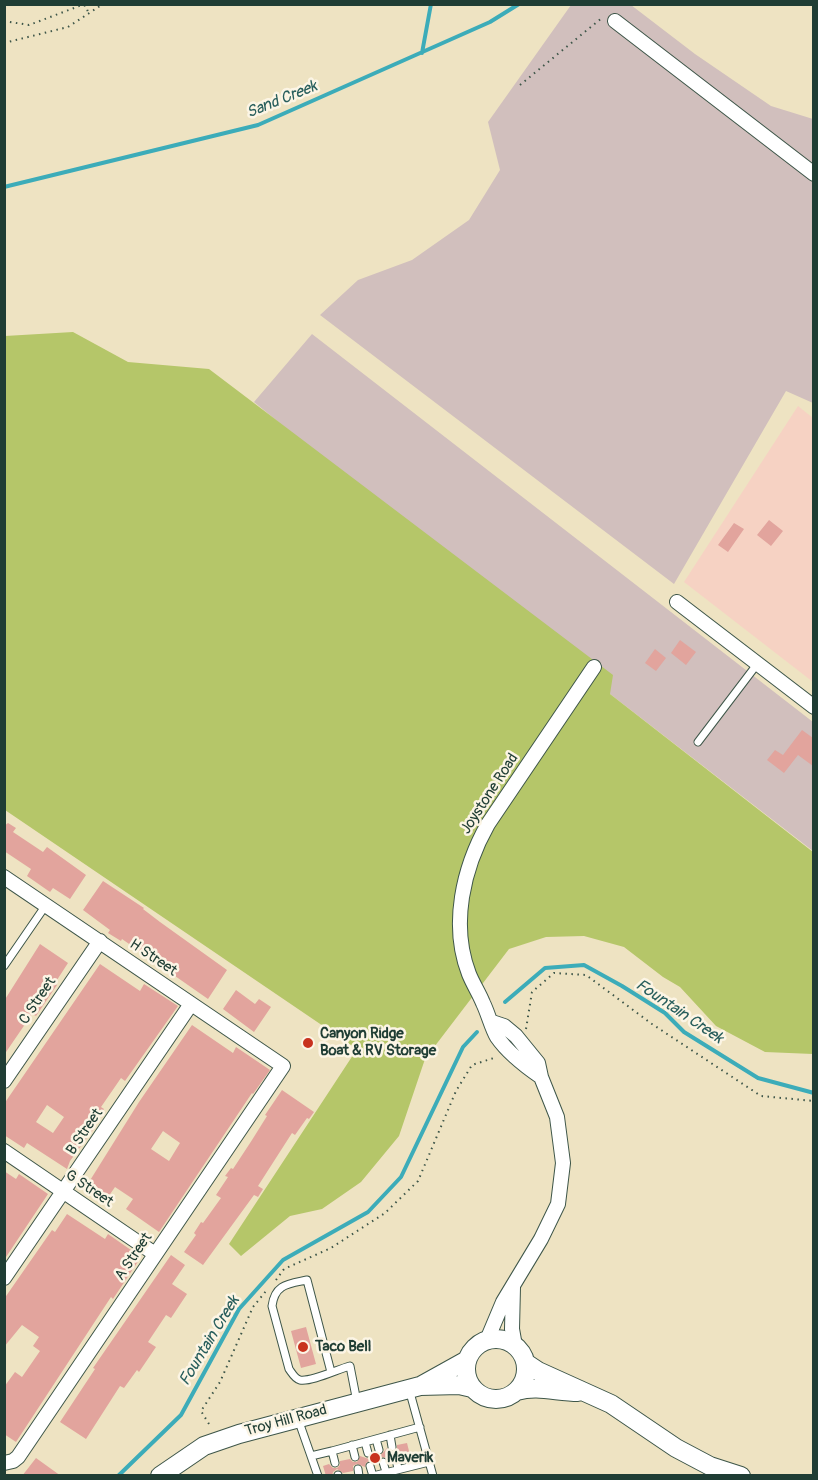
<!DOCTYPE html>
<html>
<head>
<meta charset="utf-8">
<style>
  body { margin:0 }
  #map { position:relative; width:818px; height:1480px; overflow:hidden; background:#eee3c2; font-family:Pangolin,sans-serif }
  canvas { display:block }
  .frame { position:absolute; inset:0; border:6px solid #1f3d34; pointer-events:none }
</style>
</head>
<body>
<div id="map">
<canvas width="818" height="1480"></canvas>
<div class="frame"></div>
</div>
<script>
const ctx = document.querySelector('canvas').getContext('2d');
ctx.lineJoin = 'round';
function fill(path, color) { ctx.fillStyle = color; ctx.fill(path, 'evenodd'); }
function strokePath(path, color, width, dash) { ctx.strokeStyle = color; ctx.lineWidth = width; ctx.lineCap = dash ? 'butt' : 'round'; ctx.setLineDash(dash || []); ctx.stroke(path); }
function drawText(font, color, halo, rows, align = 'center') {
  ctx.font = font + ' Pangolin,sans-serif'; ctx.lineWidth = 5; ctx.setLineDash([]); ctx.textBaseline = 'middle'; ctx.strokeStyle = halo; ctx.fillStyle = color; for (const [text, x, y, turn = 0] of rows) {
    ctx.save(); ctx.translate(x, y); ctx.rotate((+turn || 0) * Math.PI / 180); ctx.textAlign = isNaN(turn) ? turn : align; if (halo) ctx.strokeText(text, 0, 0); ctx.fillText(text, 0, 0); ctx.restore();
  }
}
fill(new Path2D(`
  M798 406 813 418V682L684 582Z`), '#f6d2c3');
fill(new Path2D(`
  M571 5H631L695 54 771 106 813 119V403L786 391 674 584 320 315 358 280 412 260 469 220 500 170 488 122Z
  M312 334 813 722V851L610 694 254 402Z`), '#d1bfbd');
fill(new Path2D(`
  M73 332 128 362 209 369 613 675 610 694 813 852V1054L765 1052 716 1026 680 987 663 977 624 947 584 936 546 937 509 949 425 1059 399 1136 361 1182 322 1209 290 1216 241 1256 229 1244 357 1049 5 810V336Z`), '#b5c669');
strokePath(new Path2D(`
  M422 53 431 4
  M4 187 258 125 490 22 519 4
  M505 1002 545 968 584 965 622 986 665 1013 684 1032 758 1078 814 1093
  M118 1476 181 1415 239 1309 283 1260 368 1212 401 1177 463 1047 477 1032`), '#3cacb9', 4);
fill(new Path2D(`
  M769 520 783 531 771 546 757 535Z
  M734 523 744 529 728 552 718 545Z
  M680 640 696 652 686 665 671 653Z
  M655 649 666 658 656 671 645 663Z
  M802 730 813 738V766L798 755 784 773 767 760 775 750 783 755Z
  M8 823 16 828 13 832 43 852 47 847 86 875 70 899 53 888 50 892 27 876 31 869 4 851V826Z
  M103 881 144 908 143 909 160 922 227 970 208 999 122 939 121 941 108 933 110 930 83 910Z
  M40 944 68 963 55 983 57 985 36 1016 32 1014 4 1055V1001Z
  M100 964 140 991 144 984 178 1006 125 1081 121 1078 101 1107 104 1109 93 1125 95 1127 70 1161 67 1169 27 1143 24 1148 4 1135V1104ZM47 1105 64 1117 53 1133 36 1122Z
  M236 990 255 1004 259 999 271 1007 254 1032 223 1009Z
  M192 1025 233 1053 236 1047 270 1070 253 1094 252 1093 159 1232 126 1209 133 1199 115 1187 104 1203 84 1190 139 1102ZM163 1131 180 1143 169 1161 151 1149Z
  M282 1090 314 1112 309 1119 307 1118 295 1135 292 1133 258 1186 263 1189 258 1197 254 1195 203 1265 184 1252 196 1235 194 1233 201 1222 203 1223 221 1198 216 1195 228 1177 225 1176 231 1168 233 1169 252 1140 267 1116 265 1115Z
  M4 1171 16 1179 19 1174 48 1194 4 1260Z
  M67 1214 105 1239 108 1234 141 1257 113 1299 111 1297 16 1442 4 1434V1387L15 1372 22 1377 40 1351 33 1346 39 1337 22 1325 4 1347V1299L52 1230 55 1232Z
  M171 1255 185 1265 172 1284 187 1294 171 1318 166 1315 148 1342 156 1347 139 1372 137 1370 124 1388 120 1386 86 1439 60 1422 95 1369 93 1368Z
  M306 1327 316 1364 301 1368 291 1331Z
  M407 1443 410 1455 401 1458 398 1454H394L389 1461 386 1458 382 1457 379 1459 378 1464 369 1461 366 1463 365 1467 357 1464 353 1466V1471L343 1473 337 1469 333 1472 332 1476H326L323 1466 329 1464 333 1468H337L340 1465V1461L350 1459 353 1462H357L360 1456 369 1459 372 1456 374 1452 380 1456 387 1448 390 1452H393L397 1449V1445Z
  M36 1458 61 1476H22Z`), '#e2a49d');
const service = new Path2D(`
  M698 742 758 663
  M4 966 46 905
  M331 1372 307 1280C288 1284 275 1284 272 1306L289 1369C292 1373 295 1379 300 1380 312 1382 338 1369 350 1366L357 1402
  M409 1389 433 1476
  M298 1419 318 1476
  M390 1435 392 1447
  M376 1439 379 1450
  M365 1442 368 1453
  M352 1445 355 1457
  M332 1451 420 1427
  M311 1456 332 1451 335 1463
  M396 1459 398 1469
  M383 1462 386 1472
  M370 1466 373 1476
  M358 1469 359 1476
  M338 1475V1476
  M373 1476 429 1462`);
const minor = new Path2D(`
  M615 21 814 174
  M677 602 814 707
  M4 877 283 1066 18 1457 13 1461 4 1463
  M541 1077C525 1066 508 1053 497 1037 492 1029 488 1013 483 1003 479 993 473 984 469 974 450 925 463 868 488 824L594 667
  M4 1081 100 941
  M4 1151 155 1254
  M4 1278 191 1004
  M513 1287 512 1329 515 1346
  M487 1340 503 1302 541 1239 558 1204 563 1163 557 1117 541 1077 538 1063 516 1036 504 1026 492 1022`);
const secondary = new Path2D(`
  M466 1369a30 30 0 1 1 60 0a30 30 0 1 1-60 0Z
  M526 1363 538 1371 611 1404 676 1448 710 1466 741 1476
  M422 1385 467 1360
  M517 1391C537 1385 557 1392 578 1392
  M160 1476 204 1446 239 1434 420 1386 459 1385 472 1388`);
strokePath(service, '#3e5649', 9);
strokePath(minor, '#3e5649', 16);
strokePath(secondary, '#3e5649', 20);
strokePath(new Path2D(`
  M4 21 29 25 82 5 86 6 89 15
  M4 43 68 27 103 4
  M520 85 603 17
  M526 1029 532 992 554 973 586 975 652 1024 761 1096 814 1101
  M276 1280 284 1269 331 1248 385 1213 418 1181 456 1091 472 1065 497 1057
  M209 1424 201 1411 220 1382 253 1307 266 1291`), '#3e5649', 2, [1.5, 4.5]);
strokePath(service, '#fff', 7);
strokePath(minor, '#fff', 14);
strokePath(secondary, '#fff', 18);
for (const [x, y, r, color] of [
  [308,1043,6,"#c8321e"],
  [303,1347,6,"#c8321e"],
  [375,1458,6,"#c8321e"]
]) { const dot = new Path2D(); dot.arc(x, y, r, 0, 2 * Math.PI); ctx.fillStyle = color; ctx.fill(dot); strokePath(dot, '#fcf5e5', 2); }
drawText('15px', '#1f3d34', '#fcf5e5', [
  ["Joystone Road",490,794,-57],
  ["H Street",153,958,34],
  ["C Street",38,1001,-56],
  ["B Street",85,1132,-56],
  ["G Street",89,1189,34],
  ["A Street",134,1257,-56],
  ["Troy Hill Road",286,1421,-15]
]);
drawText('bold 15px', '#1f3d34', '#fcf5e5', [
  ["Canyon Ridge",320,1034],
  ["Boat & RV Storage",320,1051],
  ["Taco Bell",315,1347],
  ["Maverik",387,1458]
], 'left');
drawText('italic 16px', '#285e5c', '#fcf5e5', [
  ["Sand Creek",282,100,-22],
  ["Fountain Creek",679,1012,34],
  ["Fountain Creek",210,1341,-59]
]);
</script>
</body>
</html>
